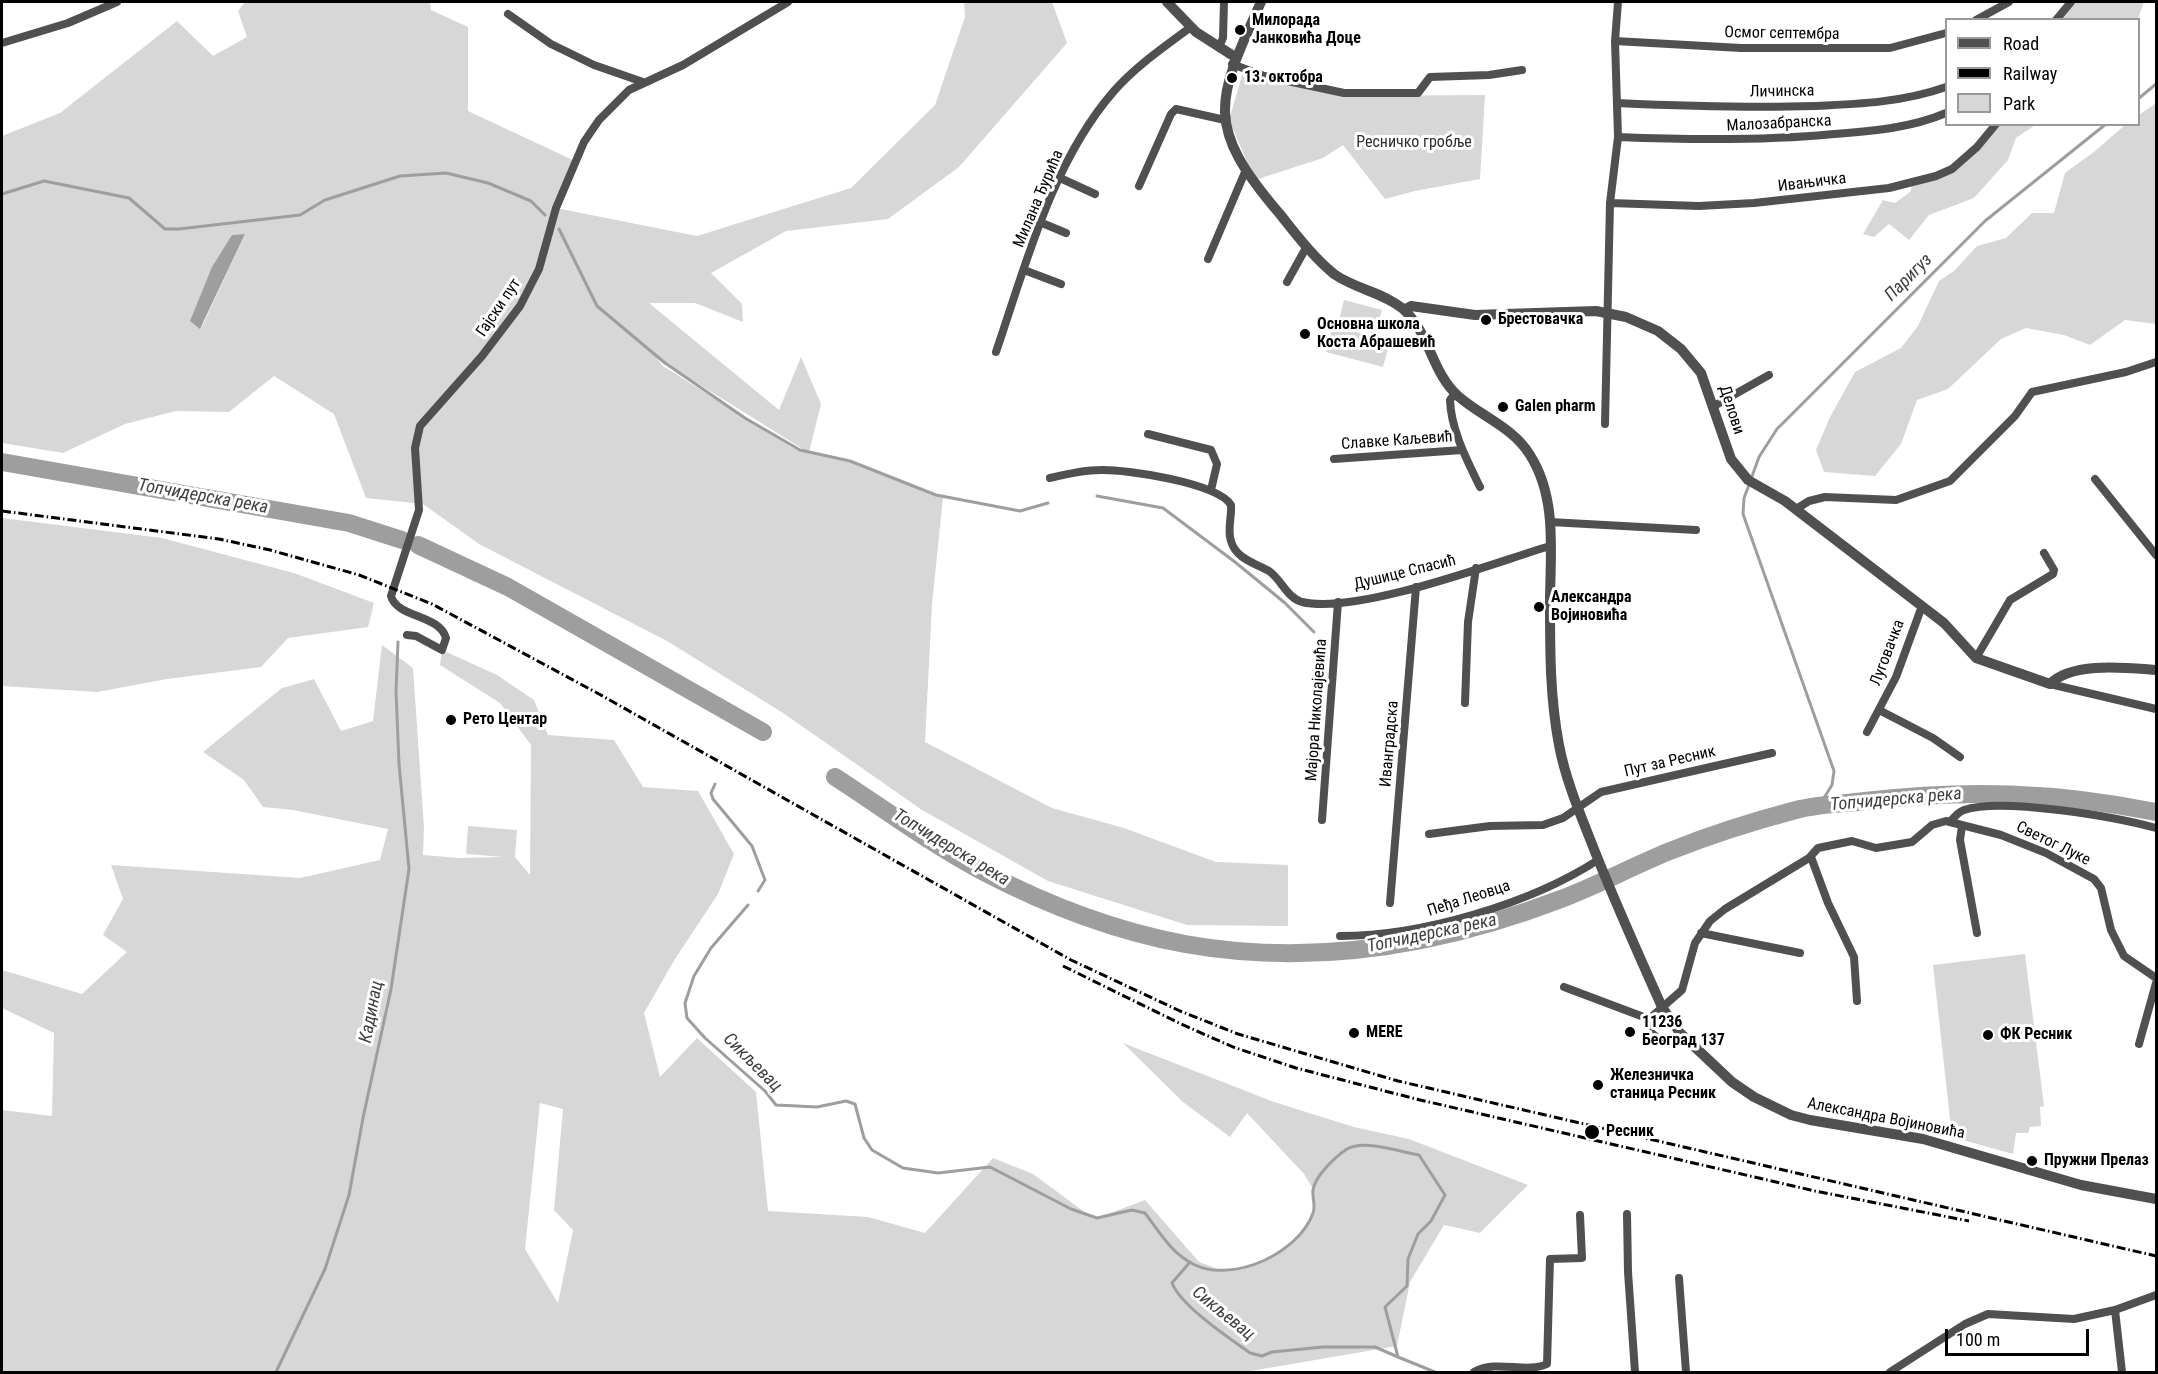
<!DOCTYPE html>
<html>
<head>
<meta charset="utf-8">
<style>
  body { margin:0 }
  #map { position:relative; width:2158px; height:1374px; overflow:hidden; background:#fff; font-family:"Roboto Condensed",sans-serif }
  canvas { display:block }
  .frame { position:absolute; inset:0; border:3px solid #000; pointer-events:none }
  .legend { position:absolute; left:1945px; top:18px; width:195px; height:108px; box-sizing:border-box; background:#fff; border:2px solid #999; margin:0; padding:8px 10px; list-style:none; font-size:18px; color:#000 }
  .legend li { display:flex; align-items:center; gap:12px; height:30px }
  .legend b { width:30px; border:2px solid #999 }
  .scale { position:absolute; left:1945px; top:1329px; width:144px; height:27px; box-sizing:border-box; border:3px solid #000; border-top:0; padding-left:8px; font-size:18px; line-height:21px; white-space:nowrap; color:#000; -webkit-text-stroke:4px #fff; paint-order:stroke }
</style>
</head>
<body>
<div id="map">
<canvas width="2158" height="1374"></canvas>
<div class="frame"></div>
<ul class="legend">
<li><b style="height:8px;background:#505050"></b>Road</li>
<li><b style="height:8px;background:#000"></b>Railway</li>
<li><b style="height:16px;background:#d7d7d7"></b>Park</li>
</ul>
<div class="scale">100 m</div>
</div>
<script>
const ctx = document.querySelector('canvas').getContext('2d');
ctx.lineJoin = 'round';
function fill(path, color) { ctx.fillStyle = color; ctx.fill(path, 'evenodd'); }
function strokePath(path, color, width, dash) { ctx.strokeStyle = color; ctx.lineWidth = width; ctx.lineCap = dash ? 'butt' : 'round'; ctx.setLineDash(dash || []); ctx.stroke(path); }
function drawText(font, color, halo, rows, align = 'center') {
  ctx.font = font + ' "Roboto Condensed",sans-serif'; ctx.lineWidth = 6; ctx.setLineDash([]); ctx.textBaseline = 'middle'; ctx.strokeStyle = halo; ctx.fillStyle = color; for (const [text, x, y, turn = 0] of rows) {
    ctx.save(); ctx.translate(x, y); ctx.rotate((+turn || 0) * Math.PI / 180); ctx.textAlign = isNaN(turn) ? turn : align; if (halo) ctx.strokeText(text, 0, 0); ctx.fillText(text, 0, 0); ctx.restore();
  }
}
fill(new Path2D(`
  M245 2H430L431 10 468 27V111L575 161 556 208 697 236 851 188 935 105 965 17 964 2H1052L1067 43 959 167 888 219 786 231 711 273 742 304 743 322 695 303H649L779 410 801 357 821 404 809 452 850 461 943 498 932 604 925 742 1052 808 1124 828 1216 862 1288 865V926L1187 925 1048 881 922 810 783 713 667 641 479 544 423 504 366 498 334 414 274 376 229 412 176 411 125 424 63 453 2 443V136L60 113 177 21 213 56 247 37 238 11ZM245 234 201 329 232 235ZM657 359 665 363 806 451 793 448 663 366Z
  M2071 2H2144L2138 19 2056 20Z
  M1243 72 1346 96 1485 95 1480 179 1415 191 1385 199 1343 145 1323 158 1258 179 1248 164 1229 120Z
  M2156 103V324L2125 320 2090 345 2064 335 2026 328 2001 339 1948 389 1917 400 1901 444 1875 476 1824 472 1816 450 1830 417 1855 372 1901 348 1918 326 1939 281 1954 271 1977 246 2006 238 2032 213H2054L2065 173 2095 151 2125 125 2138 124 2139 115Z
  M1996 125H2035L2016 138 2008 160 1974 198 1929 215 1909 240 1889 224 1874 237 1863 234 1883 200 1895 203 1910 192 1914 182 1952 169Z
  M1344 300 1382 310 1375 334 1338 324Z
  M1333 326 1390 341 1383 367 1326 352Z
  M2 518 162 538 294 573 374 603 368 627 288 638 261 667 167 679 97 692 2 686Z
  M382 645 413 668 424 828 423 855 459 858 504 857 466 854 468 826 517 830 515 857 530 875 531 745 500 703 440 665 442 650 497 675 534 700 548 735 614 740 643 787 698 791 734 854 718 894 675 959 644 1013 660 1077 697 1038 756 1092 768 1211 868 1217 925 1233 993 1158 1033 1174 1094 1219 1145 1200 1199 1262 1226 1272 1263 1262 1297 1237 1314 1212 1313 1189 1304 1174 1247 1113 1230 1137 1183 1102 1123 1043 1274 1102 1354 1127 1409 1139 1528 1185 1480 1233 1444 1225 1410 1282 1397 1346 1245 1372H2V1110L52 1116 54 1033 2 1008V970L82 994 127 952 103 935 123 899 111 865 300 878 380 860 388 829 293 810 263 807 244 780 203 752 282 688 314 679 341 731 373 721ZM540 1103 563 1109 554 1210 573 1230 558 1303 525 1249Z
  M2025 954 2044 1106 2040 1107 2041 1126 2030 1127 2028 1133H2016L2013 1154 1952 1137 1933 965Z`), '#d7d7d7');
fill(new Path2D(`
  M245 234 200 329 190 321 212 267 232 235Z`), '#9e9e9e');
strokePath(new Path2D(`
  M2138 99 2156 84
  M2 194 44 181 129 198 165 229H179L300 215 325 200 400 176 446 173 488 183 531 201 545 215
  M559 229 597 306 665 363 745 418 800 450 850 461 936 495 1020 511 1048 503
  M1751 479 1759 457 1777 429 1985 221 2106 124
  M1749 485 1744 498 1743 514 1834 771 1832 785 1819 806
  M1097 496 1163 508 1235 562 1285 603 1314 632
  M715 784 711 793 713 799 752 846 765 880 758 891
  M748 905 711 948 694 976 685 1003 687 1018 705 1038 765 1091 776 1105 817 1107 846 1101 855 1104 864 1138 872 1150 903 1168 938 1173 990 1167 1071 1209 1097 1218 1132 1210 1145 1213C1160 1233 1172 1254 1195 1265 1234 1283 1299 1253 1313 1213 1316 1206 1312 1198 1313 1190 1315 1176 1335 1157 1347 1149 1365 1139 1400 1152 1419 1155L1445 1195 1431 1221 1418 1234 1408 1259 1407 1286 1385 1307 1398 1357 1435 1372
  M1190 1262 1172 1283C1181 1306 1229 1338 1250 1353L1262 1356 1272 1352 1323 1347H1375L1398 1357
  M276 1372 325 1269 349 1195 363 1118 391 989 409 869 399 764 396 691 398 642`), '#9e9e9e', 3);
strokePath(new Path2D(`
  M2 462 349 523 402 540
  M418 545 508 587 763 732
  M835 777C883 808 931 844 982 871 1045 904 1114 931 1185 944 1313 967 1441 945 1561 899 1598 885 1633 866 1670 851 1710 835 1754 821 1796 810 1818 804 1843 804 1865 801 1967 789 2056 792 2156 812`), '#9e9e9e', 18);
strokePath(new Path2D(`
  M508 14 551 44 594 65 643 82
  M1976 20 2009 2
  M2056 20 2071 2
  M1615 41 1741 48H1890L1946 33
  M2 43 68 23 117 2
  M1219 47 1223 38 1224 2
  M1232 64 1264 76 1344 93H1418L1430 77 1489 75 1522 70
  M1617 103C1683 106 1749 108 1815 106 1859 104 1904 102 1946 87
  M1618 137C1690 140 1762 141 1834 134 1872 131 1911 128 1946 113
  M1060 178 1095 194
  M1139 186 1171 114 1176 109 1225 120
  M1610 203 1699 206 1754 203 1889 188 1936 176 1952 169 1977 147 1996 124
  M1042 223 1066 233
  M1208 259 1245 172
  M1024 270 1061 284
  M1287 282 1307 246
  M996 352C1026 264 1052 162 1114 91 1136 66 1164 47 1191 27
  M1455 393 1450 400C1451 430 1467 460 1480 487
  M1714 406 1769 375
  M1605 424 1610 203 1618 137 1615 41 1618 2
  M1148 434 1211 450 1217 464 1211 490
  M1334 459 1462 450
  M1050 478C1067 474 1083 470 1100 470 1126 469 1218 483 1231 505 1232 517 1227 530 1231 541 1236 559 1255 563 1269 571 1281 579 1287 598 1302 602 1357 615 1493 563 1550 546
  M2095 479 2156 555
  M1796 509 1809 501 1825 497 1896 500 1950 481 2015 416 2032 392 2126 372 2156 362
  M1550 522 1696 530
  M407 635 416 636 442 650 446 638C439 614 397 618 391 596L419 510 415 448 420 426 482 356 520 306 539 269 556 208 584 142 599 120 629 90 683 65 788 2
  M1976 658 2010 600 2053 574 2054 570 2044 553
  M2050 684 2156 709
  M1465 703 1468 622 1476 568
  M1879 710 1933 738 1960 757
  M1867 732 1896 677 1922 606
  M1322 820 1338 602
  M1950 822C1954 817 1958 812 1964 810 2001 797 2116 817 2156 828
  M1962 826 1960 840 1977 933
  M1429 834 1490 826 1543 825 1563 818 1601 792 1772 753
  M1811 857 1828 903 1854 957 1857 1001
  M1390 903 1416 587
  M1701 933 1800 953
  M1340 936C1421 936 1530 904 1598 860
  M1564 987 1649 1019
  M1680 1033C1669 1042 1659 1042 1650 1031L1649 1019 1682 990 1695 943 1710 921 1725 909 1809 858 1818 848 1852 841 1876 848 1912 842 1932 825 1946 821 2001 835 2046 853 2094 879 2101 888 2111 930 2124 956 2156 978
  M2139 1044 2156 983
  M1627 1214 1628 1272 1635 1372
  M1679 1278 1686 1372
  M2115 1310 2122 1372
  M1474 1372C1496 1359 1526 1374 1547 1364L1550 1259 1582 1258 1580 1215
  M1890 1372 1965 1324 1988 1314 2074 1319 2115 1310 2156 1295`), '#505050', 8);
strokePath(new Path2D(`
  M1167 2 1196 32 1235 57
  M1261 2C1216 101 1204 125 1279 213 1296 234 1313 257 1334 274 1355 289 1382 292 1402 308 1430 332 1431 372 1458 396 1482 417 1513 427 1530 455 1558 499 1550 555 1550 604 1550 651 1550 698 1559 745 1565 777 1578 809 1590 839 1612 896 1637 951 1662 1007L1680 1033 1732 1082 1754 1097 1791 1115 1810 1120 1923 1139 2081 1185 2156 1199
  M1404 310 1411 306 1475 315 1596 311 1626 317 1658 331 1681 349 1701 373 1731 459 1748 480 1785 501 1944 623 1976 658 2050 684C2072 661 2128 668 2156 670`), '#505050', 10);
strokePath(new Path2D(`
  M2 511 219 539 270 550 359 575 432 604 599 694 1071 960 1180 1011 1238 1034 1398 1081 2156 1256
  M1063 966 1181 1024 1233 1047 1296 1068 1416 1099 1815 1191 1969 1221`), '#000', 3, [9, 3, 1.5, 3]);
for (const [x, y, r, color] of [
  [1240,30,6,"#000"],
  [1232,78,6,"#000"],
  [1486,320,6,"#000"],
  [1305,334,6,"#000"],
  [1503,407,6,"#000"],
  [1539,607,6,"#000"],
  [451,720,6,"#000"],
  [1630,1032,6,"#000"],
  [1354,1033,6,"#000"],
  [1988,1035,6,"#000"],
  [1598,1085,6,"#000"],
  [1592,1132,8,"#000"],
  [2032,1161,6,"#000"]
]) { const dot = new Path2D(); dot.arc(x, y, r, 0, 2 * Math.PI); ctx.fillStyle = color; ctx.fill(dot); strokePath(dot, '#fff', 2); }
drawText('bold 16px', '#000', '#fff', [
  ["Милорада",1252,21],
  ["Јанковића Доце",1252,39],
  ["13. октобра",1244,78],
  ["Брестовачка",1498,320],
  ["Основна школа",1317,325],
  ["Коста Абрашевић",1317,343],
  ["Galen pharm",1515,407],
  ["Александра",1551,598],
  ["Војиновића",1551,616],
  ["Рето Центар",463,720],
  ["11236",1642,1023],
  ["Београд 137",1642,1041],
  ["MERE",1366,1033],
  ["ФК Ресник",2000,1035],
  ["Железничка",1610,1076],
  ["станица Ресник",1610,1094],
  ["Ресник",1606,1132],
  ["Пружни Прелаз",2044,1161]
], 'left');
drawText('16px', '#000', '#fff', [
  ["Осмог септембра",1782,34,1],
  ["Личинска",1782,92,-1],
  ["Малозабранска",1779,124,-3],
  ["Ивањичка",1812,183,-7],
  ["Милана Ђурића",1039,199,-67],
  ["Гајски пут",499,308,-56],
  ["Делови",1731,410,72],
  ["Славке Каљевић",1397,441,-4],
  ["Душице Спасић",1405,573,-14],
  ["Луговачка",1888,653,-69],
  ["Мајора Николајевића",1317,710,-86],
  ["Иванградска",1390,744,-85],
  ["Пут за Ресник",1670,762,-13],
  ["Светог Луке",2053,844,26],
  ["Пеђа Леовца",1469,899,-18],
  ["Александра Војиновића",1886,1119,11]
]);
drawText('16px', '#2e2e2e', '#fff', [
  ["Ресничко гробље",1414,143]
]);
drawText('italic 18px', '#3f3f3f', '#fff', [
  ["Паригуз",1909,278,-45],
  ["Топчидерска река",203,497,10],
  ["Топчидерска река",1896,800,-5],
  ["Топчидерска река",951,848,31],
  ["Топчидерска река",1432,934,-12],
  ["Кадинац",372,1012,-79],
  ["Сикљевац",752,1063,45],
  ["Сикљевац",1223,1314,39]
]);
</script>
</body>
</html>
